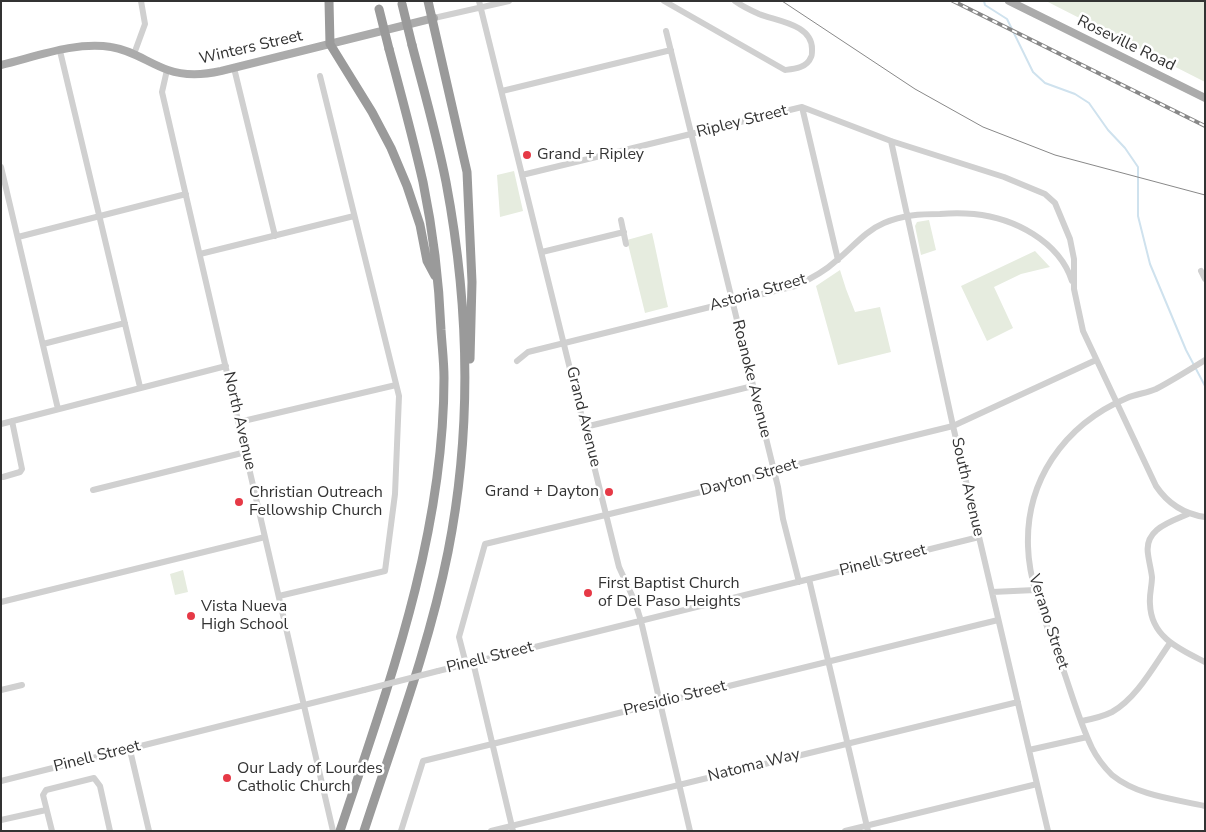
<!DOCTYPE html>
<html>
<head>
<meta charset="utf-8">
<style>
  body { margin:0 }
  #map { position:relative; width:1206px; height:832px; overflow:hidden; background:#fff; font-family:"Nunito Sans",sans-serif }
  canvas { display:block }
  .frame { position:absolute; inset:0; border:2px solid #333; pointer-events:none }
</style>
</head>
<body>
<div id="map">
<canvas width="1206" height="832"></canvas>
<div class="frame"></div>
</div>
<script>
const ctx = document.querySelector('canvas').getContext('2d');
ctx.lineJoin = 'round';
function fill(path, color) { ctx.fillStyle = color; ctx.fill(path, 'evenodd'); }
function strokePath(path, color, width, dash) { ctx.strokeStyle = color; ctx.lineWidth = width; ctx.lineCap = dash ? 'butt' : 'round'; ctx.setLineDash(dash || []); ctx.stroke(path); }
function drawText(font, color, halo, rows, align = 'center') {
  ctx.font = font + ' "Nunito Sans",sans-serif'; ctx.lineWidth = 5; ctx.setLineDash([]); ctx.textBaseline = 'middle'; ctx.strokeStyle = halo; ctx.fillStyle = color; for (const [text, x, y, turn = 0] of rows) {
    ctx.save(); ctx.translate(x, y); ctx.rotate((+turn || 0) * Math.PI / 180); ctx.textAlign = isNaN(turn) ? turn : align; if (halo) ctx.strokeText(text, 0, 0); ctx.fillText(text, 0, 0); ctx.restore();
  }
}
fill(new Path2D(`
  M1046 1H1205V82Z
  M514 171 523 211 500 217 497 175Z
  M929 220 936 250 921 255 915 226 917 222Z
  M652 233C658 259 662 281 668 307L645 313 627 240Z
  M1035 251 1050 267 1021 274 994 287 1013 328 987 341 961 286Z
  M840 270 846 289 855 312 880 307 891 352 838 365 816 286Z
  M183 570 188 592 175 595 170 574Z`), '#e6ecdf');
strokePath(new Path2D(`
  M984 1 985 5 1007 19 1033 72 1045 83 1075 94 1089 103 1108 130 1125 148 1138 167V216L1150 264 1186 350 1205 386`), '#cfe2ee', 2);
strokePath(new Path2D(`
  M479 1 619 567 635 602 641 621 690 831
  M664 1 785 70C794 69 807 68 811 57 812 56 812 51 812 50 813 24 776 21 759 14 750 10 742 6 735 1
  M434 18 509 1
  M666 31 778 487 783 519 799 582
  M60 51 140 387
  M134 54 145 24 141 1
  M234 68 275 236
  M167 70 162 92 333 831
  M502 91 671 50
  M802 107 838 260
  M891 141 953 426 1048 831
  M1 167 58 409
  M522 175 802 107 891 141 1004 177 1045 194 1055 203 1070 239 1074 259V289L1083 331 1156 486C1168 504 1184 514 1205 517
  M621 220 626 244
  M18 237 186 194
  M542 252 624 232
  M200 254 354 216
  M1201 271 1205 279
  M43 344 125 323
  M1205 360C1189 370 1173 380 1156 389 1147 393 1136 394 1127 398 1096 411 1070 432 1052 459 1035 485 1027 516 1028 546 1029 588 1049 630 1063 669 1072 695 1080 723 1092 748 1097 758 1104 767 1112 775 1138 796 1174 799 1205 806
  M517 361 528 352 795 286C811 279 825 271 837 260 853 247 865 231 884 223 903 215 920 214 940 214 951 213 963 213 974 214 1014 218 1059 241 1072 281
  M239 422 396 385
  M1 424 226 366
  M585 427 753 386
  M3 477 20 472 22 469 12 421
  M93 490 246 452
  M1188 514C1170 522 1144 529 1148 554 1149 562 1151 569 1152 577 1152 586 1149 595 1150 604 1151 637 1179 649 1205 662
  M809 579 868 831
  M992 592 1035 590
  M279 596 385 571 395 494 399 396 320 76
  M1 602 265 537
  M473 662 513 831
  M466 664 459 637 485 544 730 485 774 470 953 426 1096 360
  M438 671 979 537
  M1 690 22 685
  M1082 721C1092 719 1102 717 1112 712 1136 699 1154 666 1170 643
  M130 750 149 831
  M1029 750 1087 737
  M1 781 364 690
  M1 820 46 810
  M52 831 43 795 46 790 94 778 100 786 110 831
  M401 831 423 761 998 620
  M491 831 1018 702
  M845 831 1037 784`), '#d0d0d0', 6);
strokePath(new Path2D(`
  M1009 1 1205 98
  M1 65C35 57 76 41 111 47 132 50 148 63 168 70 185 76 203 75 221 71L434 18`), '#ababab', 8);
strokePath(new Path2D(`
  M329 1 330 44 372 112 391 148 407 186 420 225 427 261 435 276
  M428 1 467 172 472 282 470 359
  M340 831C389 684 444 535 444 378 444 362 442 346 441 330 439 280 433 231 423 182 413 138 401 94 389 49
  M364 831C394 739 429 647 448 552 472 431 469 304 446 182 437 136 424 91 412 45`), '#9a9a9a', 9);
strokePath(new Path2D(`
  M782 1 915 89 983 127 1055 155 1205 195`), '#888', 1);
const rail = new Path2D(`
  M953 1 1205 126`);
strokePath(rail, '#888', 4);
strokePath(rail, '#fff', 2, [5.5]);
strokePath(new Path2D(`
  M364 690 438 671`), '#d0d0d0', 6);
strokePath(new Path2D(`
  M402 4 412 45
  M379 9 389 49`), '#9a9a9a', 9);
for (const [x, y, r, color] of [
  [527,155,5,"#e63946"],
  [609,492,5,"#e63946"],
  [239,502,5,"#e63946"],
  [588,593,5,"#e63946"],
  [191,616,5,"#e63946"],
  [227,778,5,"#e63946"]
]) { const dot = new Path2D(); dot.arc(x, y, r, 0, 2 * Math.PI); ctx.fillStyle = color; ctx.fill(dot); strokePath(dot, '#fff', 2); }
drawText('16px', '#333', '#fff', [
  ["Roseville Road",1126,44,26],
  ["Winters Street",251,48,-13],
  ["Ripley Street",742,122,-14],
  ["Astoria Street",758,293,-16],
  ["Roanoke Avenue",751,379,76],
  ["Grand Avenue",583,417,76],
  ["North Avenue",239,421,77],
  ["Dayton Street",749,478,-16],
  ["South Avenue",967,487,77],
  ["Pinell Street",883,561,-14],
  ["Verano Street",1048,622,72],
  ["Pinell Street",490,658,-14],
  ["Presidio Street",675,699,-14],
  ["Pinell Street",97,757,-14],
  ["Natoma Way",754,766,-14]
]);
drawText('16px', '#333', '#fff', [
  ["Grand + Ripley",537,155],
  ["Grand + Dayton",599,492,"right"],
  ["Christian Outreach",249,493],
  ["Fellowship Church",249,511],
  ["First Baptist Church",598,584],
  ["of Del Paso Heights",598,602],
  ["Vista Nueva",201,607],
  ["High School",201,625],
  ["Our Lady of Lourdes",237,769],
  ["Catholic Church",237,787]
], 'left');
</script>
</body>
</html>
